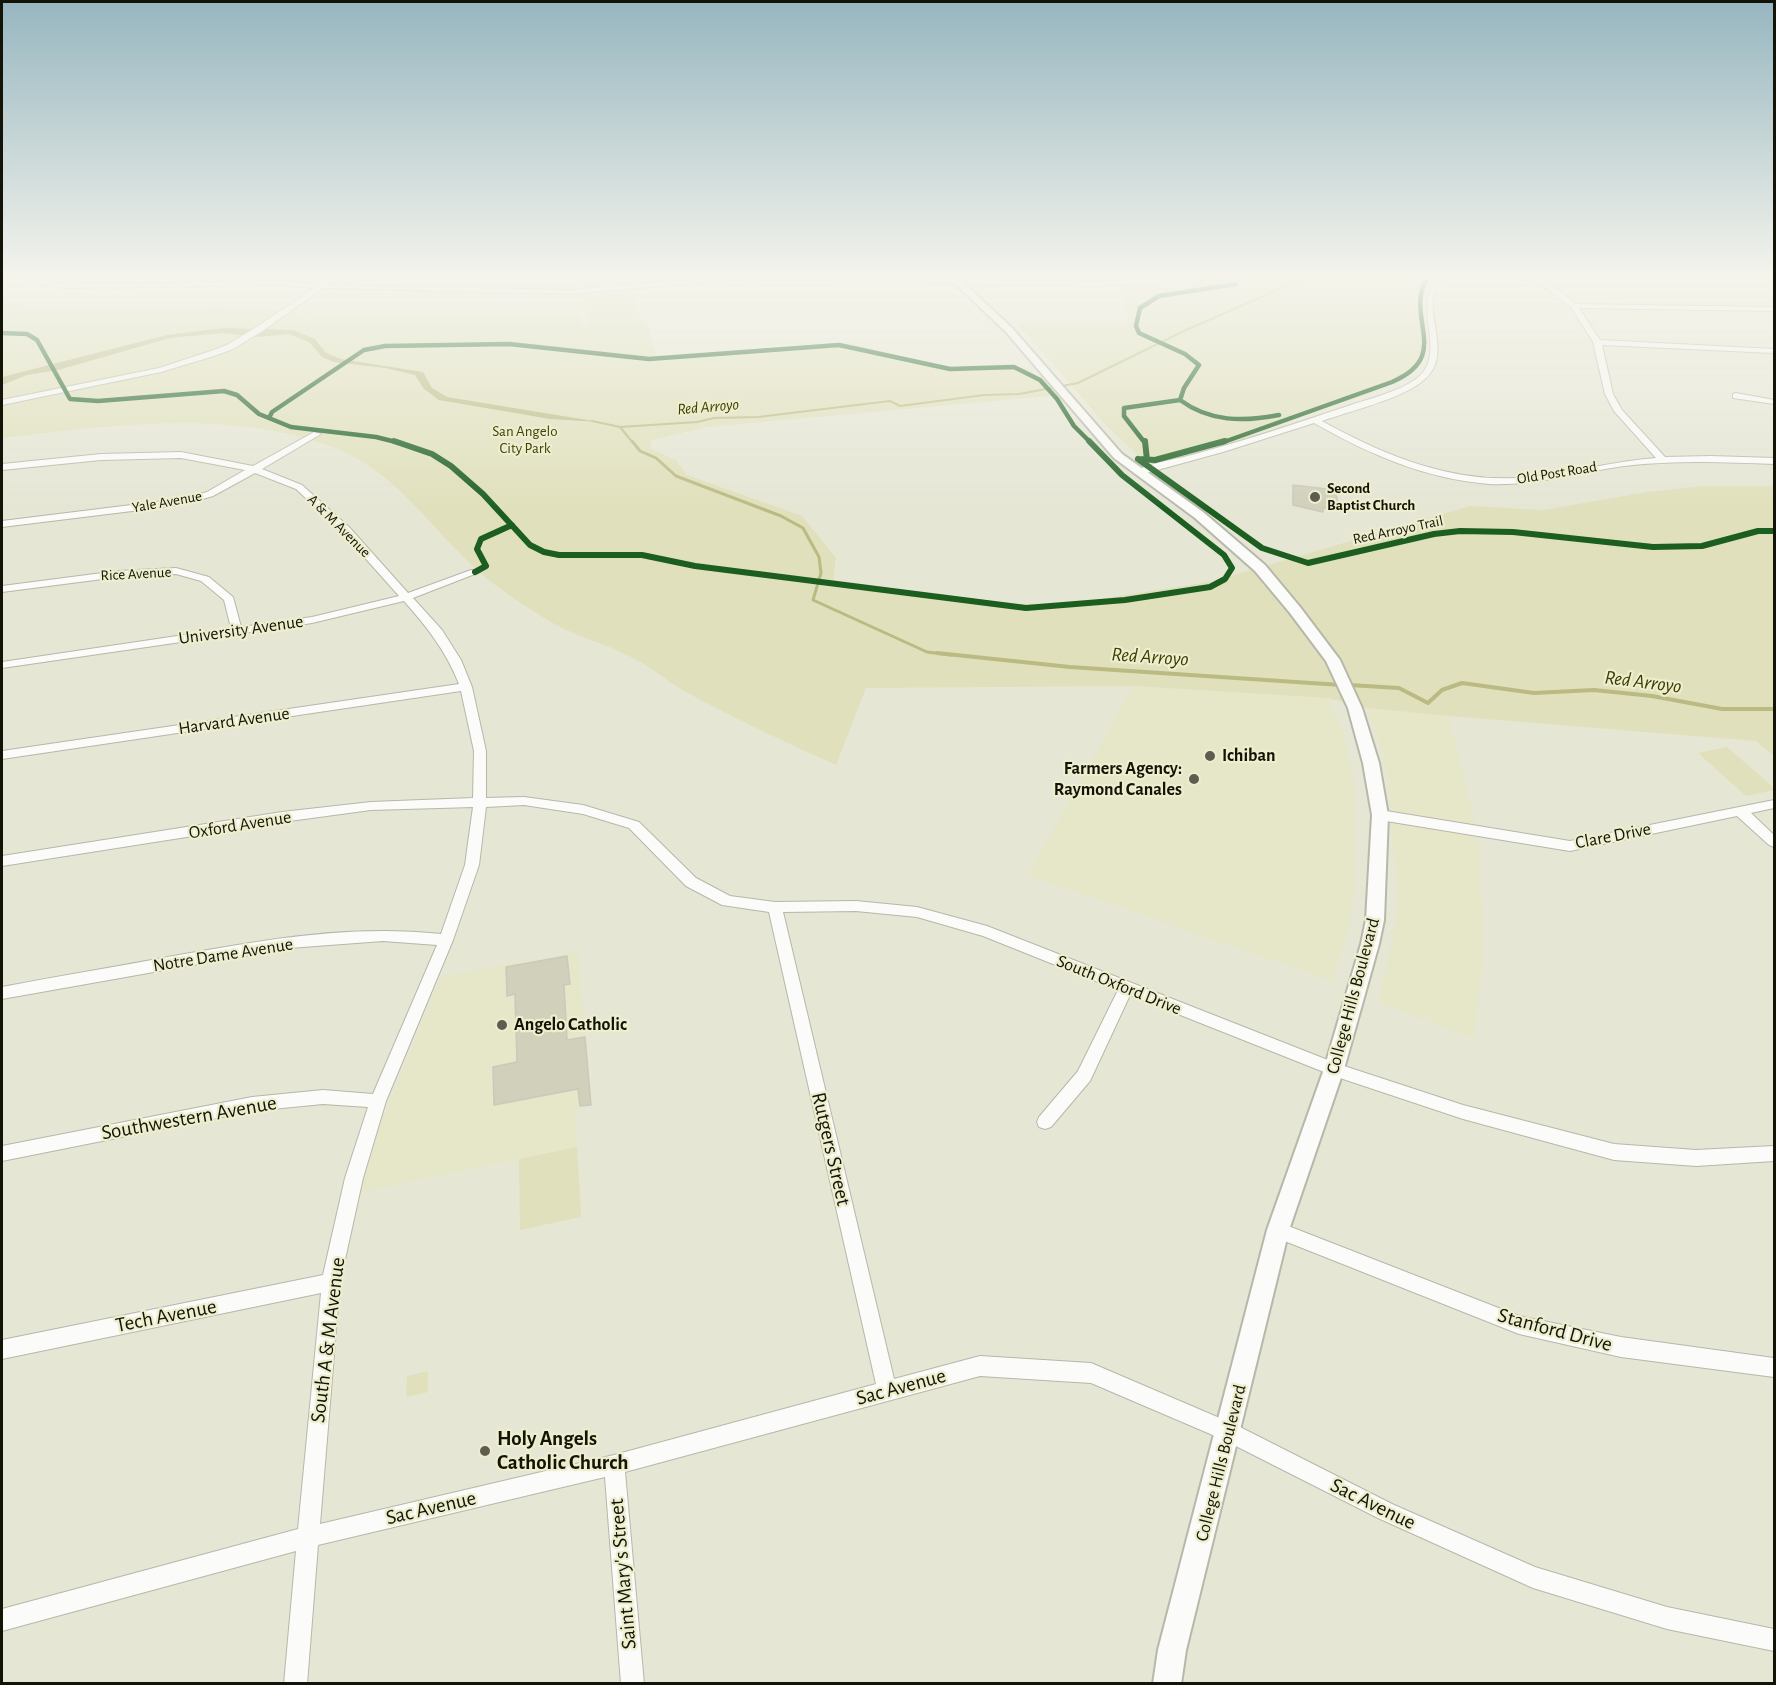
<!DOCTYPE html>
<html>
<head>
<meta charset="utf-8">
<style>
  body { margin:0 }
  #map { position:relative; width:1776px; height:1685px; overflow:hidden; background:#e6e6d5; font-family:"Alegreya Sans",sans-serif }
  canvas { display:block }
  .frame { position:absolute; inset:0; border:3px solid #141308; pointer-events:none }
</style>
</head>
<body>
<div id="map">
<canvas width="1776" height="1685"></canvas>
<div class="frame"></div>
</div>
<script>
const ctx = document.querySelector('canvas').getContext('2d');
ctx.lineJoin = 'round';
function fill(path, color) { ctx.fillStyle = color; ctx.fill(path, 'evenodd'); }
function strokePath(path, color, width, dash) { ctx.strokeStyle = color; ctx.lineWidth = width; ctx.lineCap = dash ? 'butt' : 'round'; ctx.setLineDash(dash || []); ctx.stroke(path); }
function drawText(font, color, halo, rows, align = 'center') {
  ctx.font = font + ' "Alegreya Sans",sans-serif'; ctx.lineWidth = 4.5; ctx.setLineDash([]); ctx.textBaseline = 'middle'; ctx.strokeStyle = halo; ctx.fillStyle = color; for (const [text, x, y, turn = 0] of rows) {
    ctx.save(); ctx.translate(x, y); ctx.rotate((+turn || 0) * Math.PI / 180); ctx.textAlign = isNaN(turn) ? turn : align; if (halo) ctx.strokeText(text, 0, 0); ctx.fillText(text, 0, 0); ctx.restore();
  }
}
fill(new Path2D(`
  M1133 686 1328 698 1342 729 1355 784V879L1351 919 1332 981 1028 875Z
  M1367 708 1449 716 1478 837 1484 950 1474 1038 1378 1003 1393 938 1398 894 1385 759Z
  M578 952 591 1105 574 1109 577 1147 361 1192 379 1129 441 976Z`), '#e6e6c8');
fill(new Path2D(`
  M578 275H752L581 289Z
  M960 275H1183L1112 281 966 279Z
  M1209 275H1429L1420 288 1423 360C1398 389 1351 399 1317 411 1261 432 1205 456 1146 463L1106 425 1016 323H1128L1120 286 1184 280Z
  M633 291 641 321H646L657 357 833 343 855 344 945 367 1007 364 1033 371 1050 396 708 427 652 440 650 448 677 461 687 475 802 516 836 558 833 580 1015 604 1075 603 1214 581 1470 506 1543 510 1647 492 1701 486H1774V756L1756 741 1449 716 1367 708 1328 698 1133 686 866 688 836 765C784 742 734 718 684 691 667 681 651 667 633 658 607 644 577 637 551 622 529 609 505 593 485 577 433 533 399 472 332 447 228 408 109 426 2 438V302L47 309 222 305 290 312 580 316 584 327 589 326 584 296Z
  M1727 747 1774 788V790L1746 796 1698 753Z
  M577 1147 581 1217 520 1230 519 1159Z
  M428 1371V1392L406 1397 407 1376Z`), '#e0e0bc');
fill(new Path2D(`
  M224 328 293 330 315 339 326 353 341 359 423 372 432 388 447 397 599 422 550 419 439 400 424 389 415 375 385 368 334 362 322 357 309 342 289 334 259 337 222 333 170 338 58 370 27 375 2 385V377L167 335Z`), '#bbba83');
strokePath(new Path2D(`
  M592 421 620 427 697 422 714 418 758 417 890 401 900 406 984 395 1019 394 1078 383 1186 330 1312 275
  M620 427 633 443`), '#bbba83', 2);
strokePath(new Path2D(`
  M632 441 640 451 656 458 676 476 781 516 803 528 819 557 821 573 813 600 927 652 951 655`), '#bbba83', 3);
strokePath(new Path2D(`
  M937 653 1070 667 1341 685
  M1349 685 1399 688 1428 703 1442 690 1462 683 1534 693 1594 690 1652 696 1722 709H1774`), '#bbba83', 4);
const building = new Path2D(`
  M1293 485 1336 490 1338 510 1323 508V512L1293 505Z
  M567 956 570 984 564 985 567 1040 585 1037 591 1105 580 1106 578 1089 494 1105 493 1067 517 1062 515 994 507 996 506 967Z`);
fill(building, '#d0d0bb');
strokePath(building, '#c9c9bc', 1.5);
const minor = new Path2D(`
  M23 275C37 274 52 281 66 284L281 281 320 284 333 275H340L328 285 570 290 744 275 1097 282 1201 275 1148 284 1097 286 744 279 570 294 323 288 264 330 233 349 214 356 161 372 2 405V400L159 368 208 352 227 345 258 326 314 288 281 285 66 288 37 283Z
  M1442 275H1450C1447 278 1442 281 1439 284 1419 309 1456 354 1424 380 1402 399 1350 411 1322 421 1385 456 1455 485 1530 477 1572 473 1613 461 1656 458L1614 411 1605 394 1593 342 1571 307 1544 287 1516 275H1526L1550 283 1576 304 1774 307V311L1579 308 1600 340 1774 349V353L1602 345 1613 394 1622 410 1665 457 1711 456 1774 458V464C1724 462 1675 460 1624 466 1579 472 1535 486 1489 484 1426 479 1368 454 1314 423L1223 452 1139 475 1134 472C1147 463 1179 459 1195 454 1247 440 1297 423 1348 406 1370 398 1396 393 1416 379 1451 354 1407 303 1442 275Z
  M1736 393 1774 400V404L1733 398V394Z
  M314 432 321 434 262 469 302 485 350 528 408 593 471 570H479L480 572 413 598 442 630 461 660 472 687 486 751V798L524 797 583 805 639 822 696 878 730 896 775 902 856 901 917 907 987 926 1338 1064 1463 1105 1614 1144 1696 1150 1774 1146V1161L1696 1166 1614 1160 1463 1119 1334 1076 1130 995 1090 1081 1051 1127 1045 1129 1039 1127 1037 1122 1039 1117 1078 1071 1118 990 983 936 917 917 856 911 783 912 894 1379 980 1356 1091 1363 1236 1425 1392 1504 1535 1567 1667 1607 1774 1629V1651L1667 1629 1533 1588 1378 1518 1222 1439 1091 1383 980 1376 625 1472 644 1684H621L605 1477 318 1545 307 1684H284L296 1551 2 1631V1609L298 1529 321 1293 2 1359V1340L323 1275 345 1178 368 1107 323 1104 252 1111 2 1161V1146L252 1097 323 1090 373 1094 437 945 383 941 289 948 2 999V987C58 976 116 967 173 956 262 940 350 924 441 934L465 865 473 807 371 810 282 822 2 866V856L282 812 371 802 473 798 474 751 461 691 2 759V751L459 684C446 651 427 627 404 601L312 623 2 668V662L231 628 224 600 201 581 176 574 118 577 2 592V586L118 571 176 568 209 577 233 597 241 627 312 617 399 596 342 532 296 489 255 473 213 496 181 505 2 527V521L180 499 207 492 245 470 181 458 101 460 2 470V464L101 454 181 452 253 466ZM524 805 583 814 629 828 686 886 722 905 769 912 876 1384 614 1455 320 1524 340 1282 363 1178 386 1101 453 940 479 865 486 807Z
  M1774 800V808L1751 813 1774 835V847L1769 845 1737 816 1570 851 1380 820 1373 815 1380 810 1570 841Z
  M1278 1222 1519 1316 1621 1337 1774 1358V1377L1621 1357 1519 1334 1272 1236 1269 1230 1272 1224Z`);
const tertiary = new Path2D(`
  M946 275H955L1012 328 1122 454 1203 512 1265 565 1300 607 1340 660 1362 708 1379 763 1388 815 1384 920 1379 944 1344 1069 1289 1230 1186 1650 1181 1684H1153L1158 1650 1267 1230 1324 1069 1361 944 1366 920 1372 815 1363 763 1348 708 1326 661 1290 613 1255 571 1195 518 1114 458 1006 332Z`);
strokePath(minor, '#b7b7aa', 2);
strokePath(tertiary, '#b7b7aa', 4);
fill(minor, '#fbfbf9');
fill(tertiary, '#fbfbf9');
strokePath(new Path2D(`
  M2 333 27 334 37 340 70 399 98 401 224 391 237 395 259 414 291 427 376 437 400 443
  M1180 400C1210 422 1243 422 1279 415
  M269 418 272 412 364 350 385 346 509 344 649 359 839 345 950 369 1014 367 1040 380 1057 399 1074 426 1091 443
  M1145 443 1124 416V408L1180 400 1184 388 1199 365 1185 354 1139 333 1136 326 1140 308 1159 296 1236 284
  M1221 443 1392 382C1455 355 1401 316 1429 275`), '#1b5e20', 4.5);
strokePath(new Path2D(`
  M394 441 432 454 451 466 483 494 530 545 544 552 559 555H642L695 566 1026 608 1125 600 1210 587 1225 579 1232 568 1224 555 1122 475 1089 441
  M1145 441 1147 460
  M1138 459 1262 548 1308 563 1434 534 1460 531 1513 532 1653 547 1702 546 1758 531H1774
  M1138 459 1155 460 1225 441
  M475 572 486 566 477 549 481 539 512 525`), '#1b5e20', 6);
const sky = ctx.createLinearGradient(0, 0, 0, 511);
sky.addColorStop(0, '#96b6c0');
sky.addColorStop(0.54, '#f4f4ec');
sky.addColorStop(1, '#f4f4ec00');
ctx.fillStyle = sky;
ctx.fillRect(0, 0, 1776, 511);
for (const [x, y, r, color] of [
  [1315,497,6,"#5e5d50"],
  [1210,756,6,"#5e5d50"],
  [1194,779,6,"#5e5d50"],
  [502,1025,6,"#5e5d50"],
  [485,1451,6,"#5e5d50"]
]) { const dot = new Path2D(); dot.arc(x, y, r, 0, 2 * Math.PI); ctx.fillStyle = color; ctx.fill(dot); strokePath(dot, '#edeecd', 2); }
drawText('15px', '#444209', '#edeecd', [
  ["San Angelo",525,431],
  ["City Park",525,448]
]);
drawText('15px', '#141308', '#edeecd', [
  ["Old Post Road",1557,473,-9],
  ["Yale Avenue",167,502,-10],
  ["A & M Avenue",339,526,45],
  ["Red Arroyo Trail",1398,530,-12],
  ["Rice Avenue",136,574,-3]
]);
drawText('bold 15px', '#141308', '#edeecd', [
  ["Second",1327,488],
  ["Baptist Church",1327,505]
], 'left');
drawText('italic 16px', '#3e3c01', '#edeecd', [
  ["Red Arroyo",708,407,-5]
]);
drawText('18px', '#141308', '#edeecd', [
  ["University Avenue",241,630,-8],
  ["Harvard Avenue",234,721,-8],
  ["Oxford Avenue",240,825,-9],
  ["Clare Drive",1613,836,-11],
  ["Notre Dame Avenue",223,955,-9],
  ["South Oxford Drive",1119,985,22],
  ["College Hills Boulevard",1353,996,-75],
  ["College Hills Boulevard",1221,1463,-76]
]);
drawText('bold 18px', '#141308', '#edeecd', [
  ["Ichiban",1222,756],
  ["Farmers Agency:",1182,769,"right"],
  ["Raymond Canales",1182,790,"right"],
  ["Angelo Catholic",514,1025]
], 'left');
drawText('italic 20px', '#3e3c01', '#edeecd', [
  ["Red Arroyo",1150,657,4],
  ["Red Arroyo",1643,682,7]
]);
drawText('21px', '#141308', '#edeecd', [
  ["Southwestern Avenue",189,1118,-10],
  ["Rutgers Street",831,1149,77],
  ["Tech Avenue",166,1316,-11],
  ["Stanford Drive",1555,1330,15],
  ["South A & M Avenue",328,1340,-83],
  ["Sac Avenue",901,1387,-15],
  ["Sac Avenue",1373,1504,26],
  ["Sac Avenue",431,1508,-13],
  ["Saint Mary's Street",623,1574,-95]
]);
drawText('bold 21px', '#141308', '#edeecd', [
  ["Holy Angels",497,1439],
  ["Catholic Church",497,1463]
], 'left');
</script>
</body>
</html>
